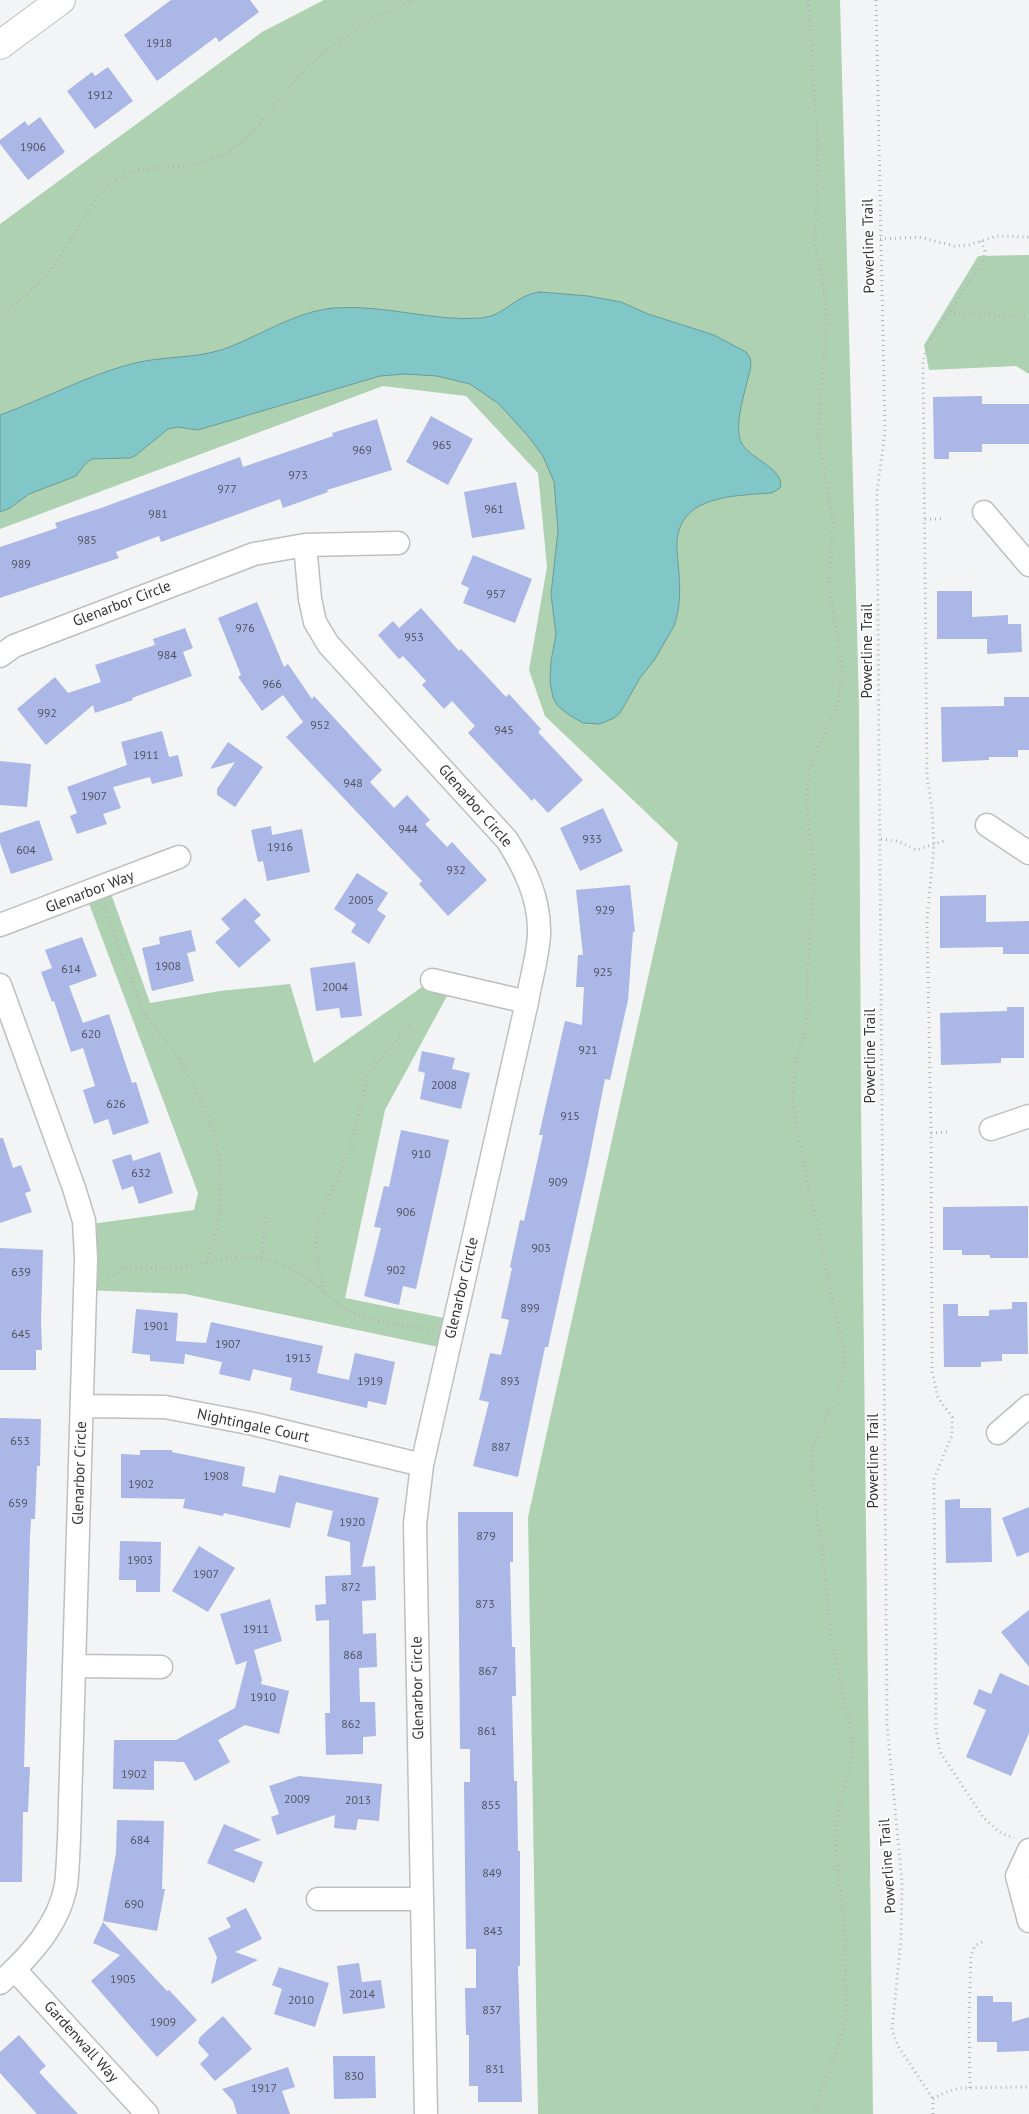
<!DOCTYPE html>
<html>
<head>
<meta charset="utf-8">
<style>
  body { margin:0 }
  canvas { display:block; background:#f3f4f5 }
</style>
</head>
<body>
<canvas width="1029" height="2114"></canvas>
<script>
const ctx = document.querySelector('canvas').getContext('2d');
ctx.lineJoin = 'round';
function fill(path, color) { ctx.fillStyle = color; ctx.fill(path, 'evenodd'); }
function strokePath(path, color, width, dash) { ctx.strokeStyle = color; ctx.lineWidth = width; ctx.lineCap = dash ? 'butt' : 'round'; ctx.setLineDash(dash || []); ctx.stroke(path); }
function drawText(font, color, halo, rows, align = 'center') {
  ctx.font = font + ' "PT Sans",sans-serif'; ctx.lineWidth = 4; ctx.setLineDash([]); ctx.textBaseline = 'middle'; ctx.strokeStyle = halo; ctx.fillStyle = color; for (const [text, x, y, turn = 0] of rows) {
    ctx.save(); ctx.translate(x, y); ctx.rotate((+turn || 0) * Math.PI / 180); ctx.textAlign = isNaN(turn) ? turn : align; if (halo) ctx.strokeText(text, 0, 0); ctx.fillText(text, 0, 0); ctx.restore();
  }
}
fill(new Path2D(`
  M324 0H840L859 705 861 1106 873 2114H538L528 1517 678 843 545 716 529 670 547 567 538 473 466 396 383 386 0 529V224L262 32Z
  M1029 255V374L1016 366 929 370 924 345 978 256Z
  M108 885 150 1003 220 991 290 984 314 1063 432 980 453 985 385 1110 345 1298 454 1320 448 1349 185 1294 85 1290 84 1225 194 1210 198 1193 85 893Z`), '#aed1b1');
const water = new Path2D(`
  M540 292 588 296 621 302 648 314 714 335 746 352 750 358 751 365C747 387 732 426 742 444 751 459 786 470 780 488L772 493C732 496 674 495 677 550 679 576 683 601 674 626L655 659 640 678 620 713 614 718 600 724 583 723 569 715 558 706 553 698 550 682 551 661 556 635 551 594 558 531 554 482 543 456 528 436 499 404 470 384 437 376 405 374 380 376 198 430 178 427 168 429 135 456 130 458 92 459 86 463 76 476 29 494 10 508 0 512V415C44 399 86 376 131 364 160 356 192 359 221 350 259 337 293 312 334 308 384 304 433 322 482 318 504 316 517 294 540 292Z`);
fill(water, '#81c7c7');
strokePath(water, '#6a9b9b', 1);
fill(new Path2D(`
  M171 0H250L259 12 219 42 216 37 157 81 124 35Z
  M108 67 133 101 95 129 67 91 92 72 95 76Z
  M40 117 65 152 28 180 0 144V140L25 121 28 126Z
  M982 396V404H1029V444H982V452H949V459H934L933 397Z
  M431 416 473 439 448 485 406 462Z
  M377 419 392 470 327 490 328 492 283 508 280 499 161 542 159 536 116 552 119 558 0 598V547L57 528 55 523 101 508 240 457 243 467 333 436 332 433Z
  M516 482 525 529 472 538 464 492Z
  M473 555 532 579 515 623 463 603 469 588 461 584Z
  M937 591H972V617L1008 615V624H1021L1022 652 987 654V639H937Z
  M257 602 284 667 288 664 312 699 314 696 382 770 370 782 394 808 407 795 430 820 425 824 447 847 452 842 487 880 448 916 419 884 422 881 286 737 303 722 283 695 262 711 238 677 241 675 218 618Z
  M421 608 459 651 461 649 506 697 509 694 541 729 538 732 583 780 548 813 534 798 532 801 468 733 475 726 452 701 444 709 422 685 426 681 403 656 399 659 378 635 393 621 399 628Z
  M185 628 193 648 183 652 192 676 132 698 133 700 95 713 93 705 46 745 17 709 55 677 68 693 101 682 95 665 155 645 153 639Z
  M1004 697H1029V750H1018V757H989V760L942 762 941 707 1004 706Z
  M162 731 169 757 178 755 183 776 152 784 150 777 113 787 121 808 103 814 107 824 77 834 70 816 77 813 67 787 127 765 121 742Z
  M228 742 263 767 235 807 217 795V789L235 762 210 769Z
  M0 761 31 764 27 807 0 805Z
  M603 808 623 851 580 871 560 828Z
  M39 820 53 860 11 874 0 843V833Z
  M271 826 272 835 302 829 310 872 267 881 263 861 258 862 251 830Z
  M357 873 388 893 377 910 386 916 369 944 351 932 356 924 334 909Z
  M630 885 635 932H633L628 1000 610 1080 605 1079 588 1165 548 1347H545L518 1477 473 1466 489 1402 479 1400 490 1353 501 1355 509 1320 501 1318 512 1268 510 1267 520 1220 524 1221 543 1135H539L565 1021 582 1025 584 987H576L578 955H583L576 890Z
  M986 895V922L1029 921V954H1003V947L940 948V896Z
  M245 898 261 915 254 921 271 940 239 968 215 942 230 929 221 919Z
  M191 930 196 951 187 953 194 981 152 991 142 948 160 944 159 937Z
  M82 937 97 976 69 986 83 1023 109 1014 132 1083 136 1082 149 1123 113 1135 108 1119 94 1124 83 1090 95 1086 83 1048 71 1052 54 1001 52 1002 41 972 52 968 45 950Z
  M355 962 362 1016 341 1018 339 1008 316 1011 310 968Z
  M1007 1007H1024V1058H1001V1063L941 1065 940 1013 1007 1011Z
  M422 1051 455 1058 452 1069 470 1073 461 1109 420 1099 425 1073 418 1071Z
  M401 1130 449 1140 416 1289 403 1286 399 1305 364 1296 381 1228 374 1227 384 1186 389 1187Z
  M0 1138H3L13 1168 21 1165 31 1191 25 1193 32 1212 0 1223Z
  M160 1152 173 1193 139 1204 133 1186 122 1190 112 1160 131 1154 133 1161Z
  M1028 1206V1258H990V1255H962V1250H943V1207Z
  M0 1248 43 1250 41 1321 42 1350H36V1370H0Z
  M1012 1302H1027L1028 1354H1002V1361L981 1362V1367H944L943 1304H958V1316H989V1310L1012 1309Z
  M136 1309 178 1313 176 1341 206 1343 211 1322 323 1346 317 1373 349 1380 355 1353 395 1362 386 1405 368 1401 367 1408 290 1390 292 1378 253 1369 250 1381 219 1374 222 1362 185 1354 184 1364 150 1361V1355L132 1353Z
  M0 1418 41 1419 40 1466H37L35 1519H31L30 1536 24 1767H30L28 1812H23L22 1882H0Z
  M140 1450H172V1452L245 1467 242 1486 275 1493 279 1475 379 1498 362 1567 375 1566 376 1600 362 1601 363 1634 376 1633 377 1667 359 1668 360 1702H375L376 1736 363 1737V1754L326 1755 325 1713H330L329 1620 316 1621 315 1605 326 1604 325 1576 351 1575 350 1542 327 1536 333 1511 296 1502 290 1528 224 1513 223 1516 183 1508 185 1499 121 1498V1454L140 1455Z
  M960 1499V1508H991L992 1562 946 1563 945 1500Z
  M1029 1507V1552L1017 1557 1002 1518Z
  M458 1512H513V1562H510L512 1647H515L516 1696H512L514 1781H517L518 1851H520V1966H518L522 2102H478V2086H469V2035H466L465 1988H476V1949H466L464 1782H470V1749H460Z
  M120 1541 161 1542 160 1592H136V1580H119Z
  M199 1546 235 1568 208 1612 172 1591Z
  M270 1599 282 1641 254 1650 262 1680 261 1684 289 1691 279 1734 245 1725 218 1740 230 1762 195 1781 184 1762 154 1761V1790L113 1789 114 1740H176L235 1708 247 1661 236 1665 220 1614Z
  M1029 1610V1667L1001 1632Z
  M1000 1673 1029 1686V1733L1011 1776 966 1757 986 1710 973 1704 979 1689 991 1694Z
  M299 1776 382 1784 379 1821 358 1819 356 1830 334 1828 335 1815 277 1835 271 1817 279 1814 269 1786Z
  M117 1820 164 1821 162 1889H165L157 1931 103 1921 116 1853Z
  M224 1824 261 1840 233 1850 263 1862 254 1883 207 1863Z
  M246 1908 262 1939 235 1952 258 1960 211 1984 217 1957 208 1938 231 1927 226 1918Z
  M103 1922 167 1991 169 1990 197 2020 157 2057 91 1981 120 1955 93 1943Z
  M359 1963 362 1982 381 1980 385 2008 343 2014 337 1966Z
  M279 1967 329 1983 315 2027 274 2014 282 1989 272 1985Z
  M977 1996H993V2002H1012V2022L1029 2017V2051L997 2052V2042H977Z
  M223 2016 252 2049 215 2081 200 2064 209 2055 198 2043 200 2037Z
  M19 2035 46 2066 39 2072 78 2114H37L0 2073V2052Z
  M333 2056H375L376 2098 334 2099Z
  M288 2067 295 2087 282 2091 290 2114H237L233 2101 222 2089Z`), '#aab7e7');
const minor = new Path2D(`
  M984 512 1029 565
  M305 545 398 543
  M0 656 14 646 254 554 305 545 310 599 315 622 328 644 507 840C524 867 539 896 539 930 540 949 530 982 527 1002L422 1465 415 1524 426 2114
  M987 825 1029 853
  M0 925 179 857
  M432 980 527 1002
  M0 985 74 1188 84 1221 86 1258 69 1839C68 1854 68 1870 66 1885 59 1925 29 1957 0 1983
  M991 1129 1029 1116
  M82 1406 165 1407 254 1424 422 1465
  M998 1433 1029 1406
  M74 1666 161 1667
  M1029 1850 1017 1876 1029 1921
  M318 1899H422
  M15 1970 147 2114`);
const tertiary = new Path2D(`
  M0 45 61 0`);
strokePath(minor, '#bfbfc0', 25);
strokePath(tertiary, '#bfbfc0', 30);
strokePath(new Path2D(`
  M808 0 818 148 815 241 827 311 818 433 833 522 829 585 843 671 838 703 810 767 807 783V816L814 868V882L807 978 808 1017 795 1067 793 1097 796 1125 809 1190 844 1351 842 1380 813 1446 811 1469 824 1564 831 1638 852 1735 851 1756 837 1818 835 1839 845 1931 846 2017 844 2029 817 2103 815 2114
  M876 0 885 432 877 492 887 1725 902 1882 901 1939 892 2030 898 2046 933 2099
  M880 239 919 237 954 246 969 245 997 236 1029 237
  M949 313 1029 317
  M0 315 23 298 48 274 100 193 110 183 137 170 192 165 226 154 249 136 302 72 328 48 372 19 415 0
  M925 519H942
  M881 839 898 841 916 850 947 840
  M104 907 143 1012C151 1025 162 1035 171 1048 218 1116 236 1183 206 1263L178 1268H125L107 1279
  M947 1132 931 1133 932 1371 938 1398 952 1417V1435L934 1479 936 1730 940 1752 983 1817 999 1832 1014 1838
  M931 1133 927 920 934 845 932 810 927 776 923 361 929 342 983 261 985 251 981 241
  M107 1255 125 1268
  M262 1258 266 1213
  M206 1263C253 1251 280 1257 317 1286 329 1295 338 1306 351 1312 376 1324 406 1326 433 1330
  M324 1292 316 1252 318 1224 351 1146 367 1078 379 1060 411 1024
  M970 2088 969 2017 971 1956 975 1946 982 1942
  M933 2114V2099L944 2093 959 2088 1029 2087`), '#b4b5b5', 3, [1, 4]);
strokePath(minor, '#fff', 22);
strokePath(tertiary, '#fff', 28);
drawText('12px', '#525662', null, [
  ["1918",159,44],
  ["1912",100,96],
  ["1906",33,148],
  ["965",442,446],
  ["969",362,451],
  ["973",298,476],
  ["977",227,490],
  ["961",494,510],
  ["981",158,515],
  ["985",87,541],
  ["989",21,565],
  ["957",496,595],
  ["976",245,629],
  ["953",414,638],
  ["984",167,656],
  ["966",272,685],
  ["992",47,714],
  ["952",320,726],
  ["945",504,731],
  ["1911",146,756],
  ["948",353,784],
  ["1907",94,797],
  ["944",408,830],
  ["933",592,840],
  ["1916",280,848],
  ["604",26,851],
  ["932",456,871],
  ["2005",361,901],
  ["929",605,911],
  ["1908",168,967],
  ["614",71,970],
  ["925",603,973],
  ["2004",335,988],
  ["620",91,1035],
  ["921",588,1051],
  ["2008",444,1086],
  ["626",116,1105],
  ["915",570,1117],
  ["910",421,1155],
  ["632",141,1174],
  ["909",558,1183],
  ["906",406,1213],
  ["903",541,1249],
  ["902",396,1271],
  ["639",21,1273],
  ["899",530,1309],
  ["1901",156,1327],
  ["645",21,1335],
  ["1907",228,1345],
  ["1913",298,1359],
  ["1919",370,1382],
  ["893",510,1382],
  ["653",20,1442],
  ["887",501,1448],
  ["1908",216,1477],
  ["1902",141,1485],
  ["659",18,1504],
  ["1920",352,1523],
  ["879",486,1537],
  ["1903",140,1561],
  ["1907",206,1575],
  ["872",351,1588],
  ["873",485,1605],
  ["1911",256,1630],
  ["868",353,1656],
  ["867",488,1672],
  ["1910",263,1698],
  ["862",351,1725],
  ["861",487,1732],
  ["1902",134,1775],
  ["2009",297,1800],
  ["2013",358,1801],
  ["855",491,1806],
  ["684",140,1841],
  ["849",492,1874],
  ["690",134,1905],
  ["843",493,1932],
  ["1905",123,1980],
  ["2014",362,1995],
  ["2010",301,2001],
  ["837",492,2011],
  ["1909",163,2023],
  ["831",495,2070],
  ["830",354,2077],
  ["1917",264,2089]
]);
drawText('15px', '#353535', '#fff', [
  ["Powerline Trail",869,246,-91],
  ["Glenarbor Circle",122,604,-21],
  ["Powerline Trail",868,651,-90],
  ["Glenarbor Circle",475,806,49],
  ["Glenarbor Way",90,892,-21],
  ["Powerline Trail",871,1056,-90],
  ["Glenarbor Circle",462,1288,-77],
  ["Nightingale Court",253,1426,12],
  ["Powerline Trail",874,1461,-90],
  ["Glenarbor Circle",80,1473,-88],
  ["Glenarbor Circle",418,1688,-91],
  ["Powerline Trail",888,1866,-94],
  ["Gardenwall Way",81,2042,48]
]);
</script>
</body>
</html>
